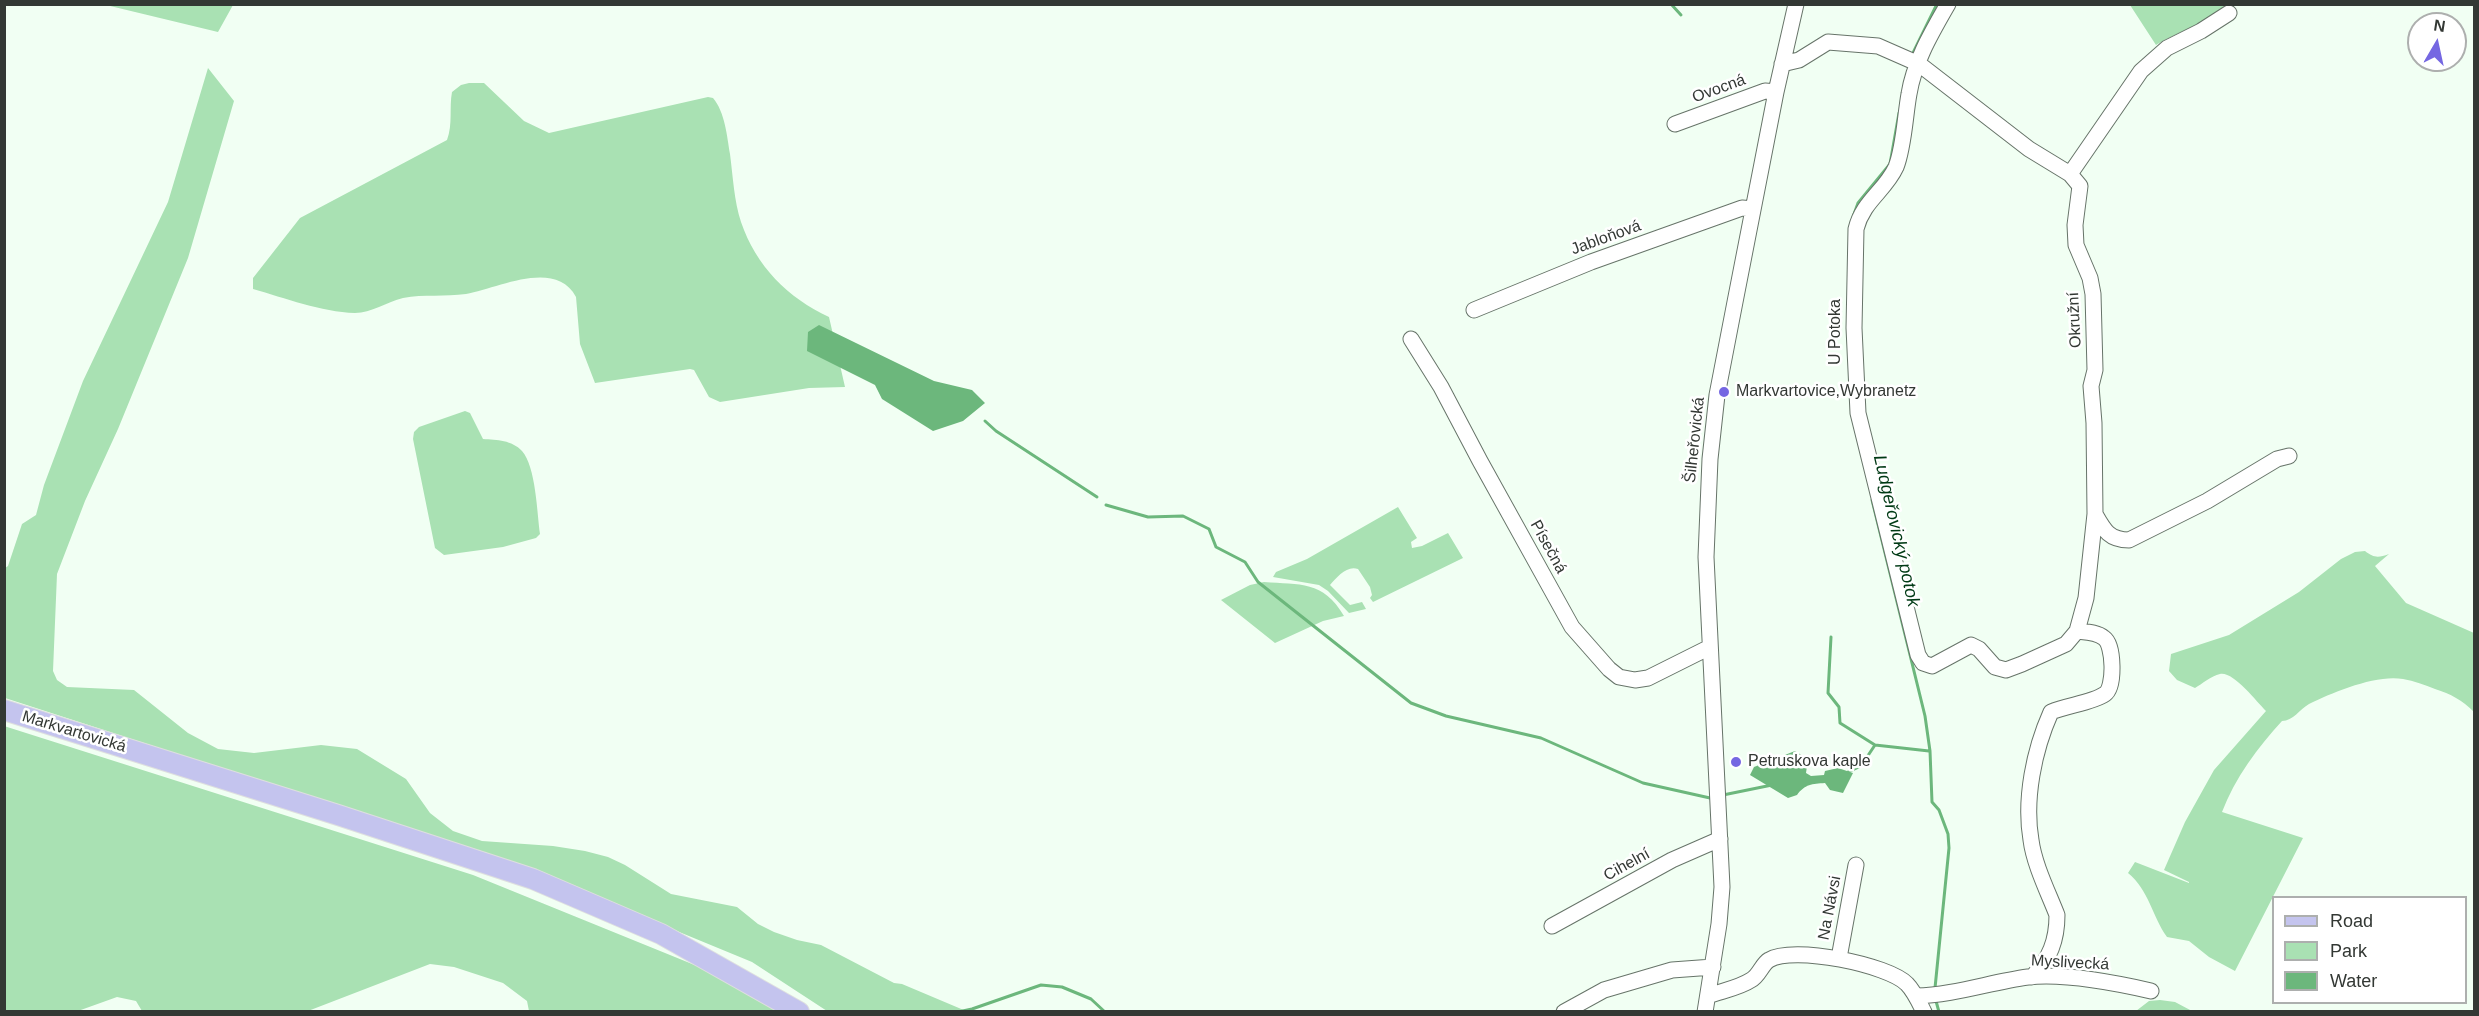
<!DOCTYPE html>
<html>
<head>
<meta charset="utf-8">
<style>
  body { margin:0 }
  #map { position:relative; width:2479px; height:1016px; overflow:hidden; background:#f1fff3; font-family:Arial,sans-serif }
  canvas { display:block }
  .frame { position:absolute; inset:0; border:6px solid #333834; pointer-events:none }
  .legend { position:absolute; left:2272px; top:896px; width:195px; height:108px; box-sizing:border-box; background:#fff; border:2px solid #adafae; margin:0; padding:8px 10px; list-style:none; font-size:18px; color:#333834 }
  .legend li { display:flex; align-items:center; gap:12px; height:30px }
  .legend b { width:30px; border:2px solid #adafae }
  .north { position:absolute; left:2407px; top:12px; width:60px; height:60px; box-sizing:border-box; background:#fff; border:2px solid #adafae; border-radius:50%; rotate:9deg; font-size:16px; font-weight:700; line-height:24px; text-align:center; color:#333834 }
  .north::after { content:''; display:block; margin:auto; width:21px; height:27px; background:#7567e2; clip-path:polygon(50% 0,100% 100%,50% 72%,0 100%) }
</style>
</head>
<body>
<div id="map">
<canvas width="2479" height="1016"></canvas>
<div class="frame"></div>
<ul class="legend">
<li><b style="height:8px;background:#c4c4ee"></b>Road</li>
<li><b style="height:16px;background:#a9e1b3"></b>Park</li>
<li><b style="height:16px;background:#6cb77c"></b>Water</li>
</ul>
<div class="north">N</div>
</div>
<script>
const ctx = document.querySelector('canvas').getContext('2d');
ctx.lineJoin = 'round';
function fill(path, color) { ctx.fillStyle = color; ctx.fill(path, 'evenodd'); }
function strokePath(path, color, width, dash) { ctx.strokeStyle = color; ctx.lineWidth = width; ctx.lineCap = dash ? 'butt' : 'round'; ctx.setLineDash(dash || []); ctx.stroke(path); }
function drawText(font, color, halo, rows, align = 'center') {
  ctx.font = font + ' Arial,sans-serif'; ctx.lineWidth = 5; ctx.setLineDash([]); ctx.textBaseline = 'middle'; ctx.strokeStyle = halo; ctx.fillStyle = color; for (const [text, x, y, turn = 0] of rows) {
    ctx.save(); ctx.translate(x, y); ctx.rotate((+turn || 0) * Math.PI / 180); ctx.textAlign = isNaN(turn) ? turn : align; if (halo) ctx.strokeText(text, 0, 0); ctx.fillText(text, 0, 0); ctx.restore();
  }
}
fill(new Path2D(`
  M106 5 233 4V5L218 32Z
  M2130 5H2226C2209 24 2178 31 2156 45Z
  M208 68 234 101 188 258 118 429 85 501 57 574 53 671 57 680 67 687 134 690 188 733 218 749 254 753 321 745 357 749 406 779 430 813 453 831 482 841 553 846 585 851 608 857 625 865 671 894 737 907 758 924 774 932 797 940 821 945 894 983 902 984 966 1011H827L752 962 502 859 5 698V568L8 566 22 524 36 515 44 485 83 381 168 202Z
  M469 83H484L524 121 549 133 708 97 713 98C725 112 727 136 730 154 733 177 734 201 741 222 756 266 788 298 829 317L845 387 809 388 720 402 709 397 694 370 690 369 595 383 580 344 576 297C555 258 497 289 466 294 445 297 424 294 403 298 387 302 371 313 355 313 321 312 285 298 253 289V278L300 218 447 140C453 124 449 108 452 92L461 85Z
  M465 411 470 413 483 439C497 440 512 440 522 451 536 467 537 513 540 534L536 538 503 547 444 555 435 548 413 439 414 432 419 427Z
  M1398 507 1417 538 1411 542 1412 548 1422 546 1448 533 1463 558 1373 602 1370 598 1372 595 1370 587 1358 569C1347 565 1337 577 1330 585L1350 605 1362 602 1366 609 1349 613 1328 591 1319 585 1273 577 1276 572 1307 559Z
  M2365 551C2374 558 2378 558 2389 554L2375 566 2406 603 2474 633V712C2462 700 2451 694 2435 689 2425 685 2414 681 2403 679 2377 674 2333 692 2309 704 2300 709 2293 721 2282 721 2258 747 2235 778 2222 812L2303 838 2235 971 2209 957 2189 941 2167 937C2152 916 2149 890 2128 873L2135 862 2189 883V882L2164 870 2185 822 2214 770 2266 711C2256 701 2233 671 2220 674 2211 676 2202 684 2195 688L2177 680 2169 671 2171 654 2229 635 2299 592 2341 559 2355 552Z
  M1264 582C1300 585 1323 580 1344 616L1323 621 1275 643 1221 600 1250 585Z
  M4 726 473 875 734 981 781 1011H529L527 1001 503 983 454 967 430 964 308 1011H142L136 1001 117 997 78 1011H5Z
  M2160 1000 2175 1002 2192 1011H2136L2149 1001Z`), '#a9e1b3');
fill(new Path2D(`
  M819 325 934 381 972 390 985 403 963 421 933 431 882 399 875 385 807 351 808 332Z
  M1795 751 1808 759 1806 773 1811 776 1824 775 1825 771 1838 768 1853 773 1843 793 1830 790 1825 783C1812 784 1805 784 1797 795L1788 798 1750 775 1754 767Z`), '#6cb77c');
strokePath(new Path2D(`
  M1671 4 1681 15
  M1912 55 1937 4
  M1853 217 1858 203 1890 164 1899 113
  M985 421 996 431 1097 497
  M1872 500 1925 716 1930 751 1932 802 1939 810 1948 834 1949 848 1935 988
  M1106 505 1148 517 1183 516 1209 529 1216 547 1245 562 1258 582 1411 703 1446 716 1541 738 1643 783 1710 798
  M1831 637 1828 693 1839 707 1840 723 1875 745
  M1848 772 1861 766 1875 745 1929 751
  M1723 795 1772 785
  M1936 1001 1939 1012
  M958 1012 972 1009 1041 985 1062 987 1091 999 1105 1012`), '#6cb77c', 3);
const minor = new Path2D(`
  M1782 64 1799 60 1828 42 1878 46 1919 64 2029 149 2070 174 2080 186 2075 225 2076 245 2090 278 2093 294 2095 370 2091 386 2094 423 2095 514 2086 598 2077 631 2066 644 2022 664 2006 670 1995 667 1979 649 1971 645 1932 666 1923 663 1918 655 1858 413 1854 328 1856 229C1863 201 1885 191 1896 167 1904 147 1905 116 1909 94 1914 62 1932 32 1948 4
  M1675 124 1765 91 1776 92
  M2070 174 2141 71 2167 48 2201 31 2229 13
  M1474 310 1591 262 1742 208 1753 209
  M1411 339 1441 387 1480 461 1572 627 1609 669 1619 677 1635 680 1648 678 1710 647
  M2095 514C2104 530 2109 540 2129 540L2207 501 2277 459 2289 456
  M1552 926 1672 860 1720 839
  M1839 958 1856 865
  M2032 977C2050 959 2057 940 2057 915 2048 892 2034 864 2031 840 2024 799 2034 750 2051 712 2067 705 2092 703 2105 694 2115 687 2114 645 2104 638 2097 632 2086 632 2077 631
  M1708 996C1721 991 1739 988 1751 980 1759 976 1762 964 1769 960 1793 945 1889 965 1907 984 1914 991 1919 1002 1924 1012
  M1916 996C1954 995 1991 982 2028 977 2064 973 2116 983 2151 991
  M1564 1012 1604 990 1672 970 1713 967
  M1705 1012 1719 924 1722 887 1706 557 1710 459 1717 395 1735 302 1776 92 1796 4`);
const major = new Path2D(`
  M4 710 338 815 533 879 661 934 799 1012`);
strokePath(minor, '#677469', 17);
strokePath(major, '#dedfdf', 22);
strokePath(minor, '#fff', 15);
strokePath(major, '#c4c4ee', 20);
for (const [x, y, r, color] of [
  [1724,392,6,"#7567e2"],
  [1736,762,6,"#7567e2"]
]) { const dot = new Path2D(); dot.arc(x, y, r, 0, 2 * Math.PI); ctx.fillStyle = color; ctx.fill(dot); strokePath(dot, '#fff', 2); }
drawText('16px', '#333834', '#fff', [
  ["Ovocná",1719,89,-20],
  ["Jabloňová",1606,238,-20],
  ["Okružní",2075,320,-93],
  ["U Potoka",1836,332,-90],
  ["Šilheřovická",1695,440,-84],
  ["Písečná",1548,547,61],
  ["Markvartovická",74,732,17],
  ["Cihelní",1627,865,-29],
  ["Na Návsi",1830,908,-79],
  ["Myslivecká",2070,963,3]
]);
drawText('16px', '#333834', '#fff', [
  ["Markvartovice,Wybranetz",1736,392],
  ["Petruskova kaple",1748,762]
], 'left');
drawText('italic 18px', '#003a15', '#fff', [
  ["Ludgeřovický potok",1896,531,77]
]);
</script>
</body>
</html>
